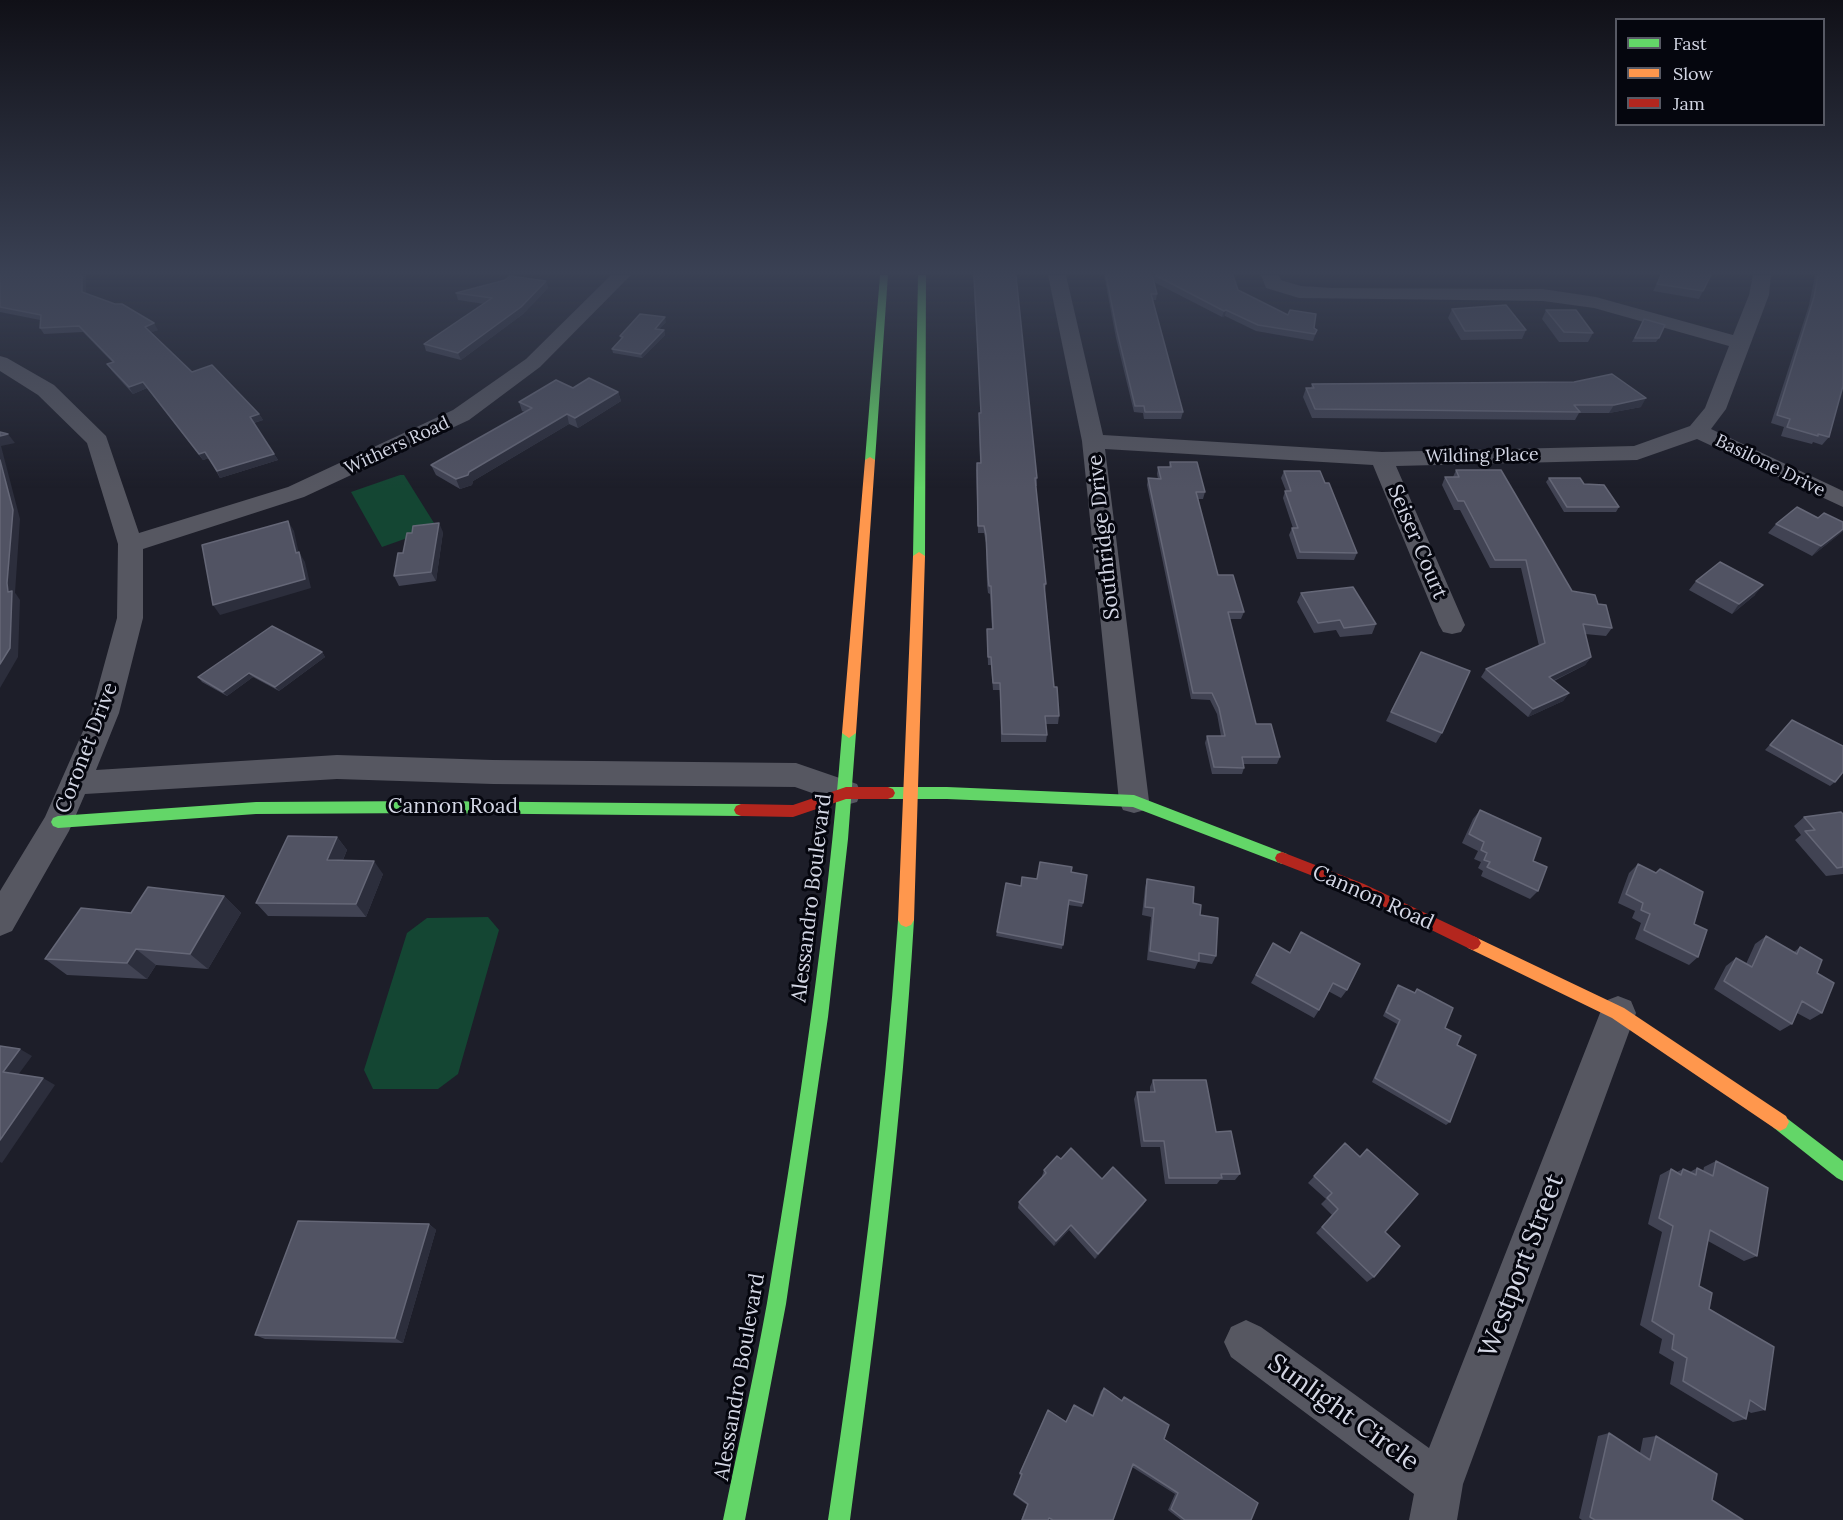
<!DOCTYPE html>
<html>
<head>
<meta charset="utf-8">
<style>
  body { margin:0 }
  #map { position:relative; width:1843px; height:1520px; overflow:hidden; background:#1d1e29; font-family:Lora,serif }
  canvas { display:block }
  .legend { position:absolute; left:1615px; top:18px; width:210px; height:108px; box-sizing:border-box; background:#05060e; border:2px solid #575964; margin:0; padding:8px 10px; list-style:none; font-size:18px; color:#d3d6e4 }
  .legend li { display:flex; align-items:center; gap:12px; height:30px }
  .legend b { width:30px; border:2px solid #575964 }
</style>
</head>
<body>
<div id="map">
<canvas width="1843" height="1520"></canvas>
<ul class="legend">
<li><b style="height:8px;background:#63d668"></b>Fast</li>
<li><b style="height:8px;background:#ff974d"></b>Slow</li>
<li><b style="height:8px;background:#b3261e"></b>Jam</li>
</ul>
</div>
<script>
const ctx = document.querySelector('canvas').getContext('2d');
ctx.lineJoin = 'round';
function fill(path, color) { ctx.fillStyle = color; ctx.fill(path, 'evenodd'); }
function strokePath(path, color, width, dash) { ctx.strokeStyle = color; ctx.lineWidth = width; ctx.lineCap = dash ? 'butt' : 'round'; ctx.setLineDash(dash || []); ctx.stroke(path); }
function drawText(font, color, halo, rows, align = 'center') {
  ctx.font = font + ' Lora,serif'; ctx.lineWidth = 6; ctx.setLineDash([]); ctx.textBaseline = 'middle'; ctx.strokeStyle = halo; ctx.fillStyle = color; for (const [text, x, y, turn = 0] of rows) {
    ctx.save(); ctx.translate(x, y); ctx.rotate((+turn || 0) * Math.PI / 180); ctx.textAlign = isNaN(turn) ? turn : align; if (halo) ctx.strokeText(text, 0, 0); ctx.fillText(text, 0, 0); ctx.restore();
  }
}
fill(new Path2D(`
  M400 475H404L434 523 427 531 382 547 351 492Z
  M488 917 499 930 458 1074 438 1089H373L364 1070 407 933 427 918Z`), '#144633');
fill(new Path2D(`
  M611 275H631L540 367 469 420 304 497 143 549V618L119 713 96 770 337 755 493 760 796 763 857 784 861 793 857 802 846 805 795 787 493 784 337 779 85 794 69 831 12 931 0 936V891L45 817 91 713 117 618 118 544 87 443 38 395 0 371V356L7 358 54 385 106 436 139 533 288 487 453 410 526 359Z
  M1048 275H1066L1103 435 1382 452 1634 446 1690 426 1705 408 1729 346 1594 308 1543 301 1299 298 1266 288 1261 275H1279L1281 280 1301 286 1333 288 1543 289 1596 297 1733 335 1749 295 1753 275H1771L1769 295 1726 409 1711 429 1843 491V507L1697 439 1637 460 1396 466 1465 625 1461 632 1452 634 1443 632 1439 625 1373 465 1105 449 1149 801 1145 810 1134 813 1123 810 1119 801 1082 441Z
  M1618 996 1631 1001 1636 1013 1463 1484 1457 1520H1409L1414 1494 1231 1357 1224 1342 1231 1327 1246 1320 1261 1327 1429 1448 1600 1013 1605 1001Z`), '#565761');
fill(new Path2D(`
  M880 275H888L875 460 870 463 865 460Z
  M918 275H926L925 556 919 560 913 556Z
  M849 728 856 733 848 839 828 1017 786 1304 745 1520H723C738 1448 754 1375 767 1303 799 1114 827 924 842 733Z
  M888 787H947L1134 795 1287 854 1289 858 1287 862 1282 864 1133 807 947 799H888L883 797 881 793 883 789Z
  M429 801 741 804 746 806 748 810 746 814 741 816 429 813 256 814 58 828 53 826 51 822 53 818 58 816 256 802Z
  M906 913 911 915 914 920C902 1121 877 1320 850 1520H828C858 1321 884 1121 898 920L901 915Z
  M1780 1113 1843 1161V1181L1837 1178 1774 1128 1771 1122 1774 1116Z`), '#63d668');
fill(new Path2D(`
  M870 457 875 460 856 733 849 738 842 733 865 460Z
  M919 552 925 556 914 920 911 925 906 927 901 925 898 920 913 556Z
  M1473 936 1624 1008 1786 1116 1789 1122 1786 1128 1780 1131 1774 1128 1612 1018 1468 948 1465 943 1468 938Z`), '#ff974d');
fill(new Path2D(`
  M846 787H888L893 789 895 793 893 797 888 799H846L793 817 741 816 736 814 734 810 736 806 741 804 793 805Z
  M1282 852 1364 884 1478 938 1481 943 1478 948 1473 950 1468 948 1354 892 1277 862 1275 858 1277 854Z`), '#b3261e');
fill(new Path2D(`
  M0 275H86V293L158 330 151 332 192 372 259 414 263 420 254 423 278 460 220 478 209 458 203 460 147 388 133 394 112 371 107 364 113 363 83 332 44 334 40 328V320L0 312Z
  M973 275H1016L1037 478V486H1036L1046 584 1045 591 1054 687 1059 716 1058 724H1046L1047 735 1046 742H1001L1000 690H993L991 665H988L987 629H992L990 594 988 593 987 585 986 543 984 533H978L976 470 977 463H980L979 421V413H981Z
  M1104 275H1233L1238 290 1317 330 1313 341 1256 331 1225 316 1222 317 1154 282 1157 294 1156 300H1153L1183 412 1181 419H1144L1143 413 1134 412 1116 338Z
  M1661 275 1703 291 1699 299 1653 291Z
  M1815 275H1843L1829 437 1822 445 1813 442 1812 444 1781 436 1784 427 1771 423 1809 305Z
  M546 281 548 288 523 314 461 360 426 351 424 344 484 304 458 300 456 293Z
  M1452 309 1526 330 1522 339 1461 340 1448 318Z
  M1546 310 1593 333 1588 342H1559L1542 319Z
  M1644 319 1659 338 1656 342H1632Z
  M666 322 659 329 664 330 665 335 642 358 613 353 612 349 621 339 620 336Z
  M1312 384 1641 407 1609 413H1579L1575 420 1312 418 1303 397 1306 388H1311Z
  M573 388 618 392 621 401 578 428 569 424 473 481 472 485 460 489 436 475 431 465 525 412 522 411 519 402Z
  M1170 462 1205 492 1203 499H1198L1218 575 1244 612 1241 619H1230L1256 724 1280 757 1277 764H1243L1244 768 1242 774H1212L1205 743 1207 736H1221L1217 714 1210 700 1191 699 1147 485 1148 478 1158 479 1157 474 1158 467H1169Z
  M1456 470 1572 591 1598 604 1612 628 1606 636 1585 634 1591 657 1585 665 1554 681 1569 693 1563 701 1528 717 1481 677 1486 669 1539 646 1521 568H1490L1460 510H1454L1442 485 1445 477H1453Z
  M1284 471 1325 483 1357 553 1354 560 1297 559 1289 535 1292 528H1293L1283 498 1285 491H1286L1281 478Z
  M1549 478 1584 484 1619 507 1616 512H1564L1546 482Z
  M1818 518 1843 522V531L1812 556 1768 533 1776 524Z
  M443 532 436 581 399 586 394 576 412 533Z
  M1696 581 1755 595 1732 614 1689 590Z
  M1301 593 1376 624 1372 634 1340 637 1336 630 1314 633 1297 602Z
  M322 652 325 657 279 691 253 677 227 696 202 682 198 677Z
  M1421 652 1442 733 1436 743 1386 721Z
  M1792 720 1835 782 1830 786 1765 750Z
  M1480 810 1533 861 1538 891 1530 899 1481 876 1483 871 1478 868 1481 862 1474 859 1478 851 1462 843 1473 819Z
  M1843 814V874L1826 876 1795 840 1801 835 1794 826 1804 817Z
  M337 837 347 850 343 860 383 874 366 917 268 916 256 903Z
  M1638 864 1694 924 1698 957 1689 965 1635 939 1641 923 1632 918 1635 911 1618 903 1629 873Z
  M1071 872 1083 903 1082 907 1068 905 1062 949 996 936 997 932 1021 886 1037 879Z
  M1147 879 1193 903 1200 915 1216 956 1212 964 1198 962 1195 969 1147 960 1151 917 1142 915 1145 888Z
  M224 896 241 913 208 969 156 965 147 979 67 975 45 959 131 913Z
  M1766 936 1794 952 1800 947 1817 973 1822 1013 1810 1020 1797 1013 1792 1024 1780 1031 1714 989 1726 966 1736 958 1746 964 1755 944Z
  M1273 943 1347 990 1341 998 1328 991 1319 1010 1314 1018 1251 983Z
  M1398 985 1414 993 1417 989 1457 1045 1450 1122 1446 1125 1372 1082 1397 1024 1383 1016 1395 989Z
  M1153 1080 1216 1132 1240 1174 1235 1180H1220L1217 1184H1165L1160 1147H1141L1134 1099 1137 1092H1150V1087Z
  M1345 1143 1360 1156 1367 1149 1385 1232 1374 1277 1367 1282 1316 1233 1332 1215 1321 1204 1326 1199 1308 1183Z
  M1061 1159 1146 1200 1143 1205 1095 1259 1069 1230 1054 1246 1018 1208 1019 1202 1043 1177 1042 1176 1044 1170Z
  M1716 1161 1757 1256 1744 1261 1708 1241 1699 1286 1709 1309 1765 1410 1751 1413 1748 1411 1746 1419 1733 1422 1670 1384 1674 1362 1659 1353 1662 1339 1640 1325 1662 1232 1648 1224 1660 1175 1671 1169 1677 1172 1683 1169 1690 1172 1697 1168 1703 1172 1704 1167Z
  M429 1224 436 1230 403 1343 265 1339 255 1335Z
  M1104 1388 1121 1400 1124 1397 1164 1439 1251 1520H1181L1168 1510 1175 1494 1132 1467 1113 1520H1050L1049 1519 1048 1520H1021L1027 1505 1013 1495 1021 1476 1019 1474 1047 1412 1048 1410 1066 1421 1074 1405 1092 1416 1101 1391Z
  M1609 1433 1640 1453 1643 1438 1656 1436 1712 1500 1743 1520H1582L1579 1518 1598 1436Z`), '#414353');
fill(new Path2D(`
  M82 275H86V298L82 292Z
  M546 281 548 288 523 314 461 360 458 353Z
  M1226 310 1225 316 1222 317 1224 311Z
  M665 317 666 322 656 333 655 329Z
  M154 323 158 330 149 333 145 327Z
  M664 330 665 335 642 358 641 354Z
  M143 382 147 388 133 394 129 387Z
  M618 392 621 401 578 428 575 418Z
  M1646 398 1641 407 1609 413 1614 405Z
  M259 414 263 420 253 423 250 417Z
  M567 414 569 424 473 481 472 485 460 489 456 479Z
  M8 434 15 443 1 446 20 519 15 593 16 594 20 600 18 657 0 688V436Z
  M205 452 209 458 203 460 199 454Z
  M274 454 278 460 220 478 217 471Z
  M288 521 294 531 301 563 296 553Z
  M439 523 443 532 436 581 431 572Z
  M1843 529V531L1840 534 1812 556 1821 546Z
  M299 552 305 562 311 588 220 615 213 605Z
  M1763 585 1755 595 1732 614 1739 604Z
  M322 652 325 657 279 691 275 687Z
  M1591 657 1585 665 1544 685 1549 677Z
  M249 673 253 677 227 696 223 692Z
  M1569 693 1563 701 1528 717 1533 709Z
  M337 837 347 850 337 873 327 860Z
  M374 861 383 874 366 917 356 904Z
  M224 896 241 913 208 969 190 954Z
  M136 949 156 965 147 979 127 963Z
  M20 1049 32 1056 15 1079 3 1072Z
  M43 1078 55 1085 2 1163 0 1162V1140Z
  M1146 1200 1143 1205 1095 1259 1098 1254Z
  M429 1224 436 1230 403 1343 395 1338Z
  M1071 1225 1069 1230 1054 1246 1056 1241Z`), '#2c2e3c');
const building = new Path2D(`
  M0 275H82V292L115 304H122L154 323 145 327 192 372 212 365 259 414 250 417 274 454 217 471 205 452 199 454 143 382 129 387 107 364 114 362 79 326 40 328 41 315 0 307Z
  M974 275H1016L1037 478H1035L1046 584H1044L1054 687H1057L1059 716H1045L1047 735 1002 734 1000 683H993L991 657H988L987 629H993L991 586H989L988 577 986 535 984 526H978L977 463H981L979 413H981Z
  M1106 275H1152L1157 294H1151L1183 412H1145L1144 406H1135L1117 331Z
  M1155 275H1233L1238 290 1288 315 1290 310 1316 314 1314 328 1317 330 1315 334 1258 325 1226 310 1224 311Z
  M1661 275H1711L1703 291 1657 284Z
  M1818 275H1843V386L1829 437 1818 434V436L1787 427 1790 419 1777 415 1814 297Z
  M510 276 546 281 521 307 458 353 424 344 492 298 456 293 505 280Z
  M1506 305 1526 330 1465 331 1452 309Z
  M1546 310H1576L1593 333 1564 332Z
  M640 314 665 317 655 329 664 330 641 354 612 349 623 337 620 336Z
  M1644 319 1665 325 1659 338H1635Z
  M1612 374 1646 398 1614 405H1574L1580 412 1315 409 1306 388H1314L1312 384 1574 382Z
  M589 378 618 392 575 418 567 414 469 472 468 475 456 479 431 465 532 408 519 402 556 380 573 388Z
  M0 432 8 434 0 436Z
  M0 460 13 510 7 583 8 592 12 591 10 648 0 664Z
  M1170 462H1197L1205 492H1196L1218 575H1233L1244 612H1228L1256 724H1271L1280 757H1242L1244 768 1214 767 1207 736H1225L1219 708 1212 693H1193L1148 478 1161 479 1158 467H1171Z
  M1456 470H1501L1572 591 1595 595 1598 604 1606 605 1612 628 1583 624 1591 657 1549 677 1569 693 1533 709 1486 669 1545 643 1526 560H1495L1464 501H1458L1445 477H1459Z
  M1284 471H1320L1325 483H1329L1357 553 1300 552 1292 528H1298L1285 491H1291Z
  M1549 478H1580L1584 484 1604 485 1619 507H1567Z
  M1797 507 1818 518 1824 513 1843 522V529L1821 546 1776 524Z
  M288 521 296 553 299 552 305 579 213 605 202 545Z
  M439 523 431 572 394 576 398 553H403L407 533H412L413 526Z
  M1720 562 1763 585 1739 604 1696 581Z
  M1353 587 1376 624 1344 628 1340 620 1318 623 1301 593Z
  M272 626 322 652 275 687 249 673 223 692 198 677Z
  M1421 652 1470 671 1442 733 1391 712Z
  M1792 720 1843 746V772L1835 782 1770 745Z
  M1480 810 1541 838 1533 861 1547 867 1538 891 1487 867 1490 862 1484 860 1487 853 1481 850 1484 842 1469 834Z
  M1841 812 1843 814V867L1837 868 1805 831 1815 830 1804 817Z
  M288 836 337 837 327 860 374 861 356 904 256 903Z
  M1040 862 1072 867 1071 872 1087 875 1083 903 1069 900 1063 945 997 932 1006 883 1021 886 1022 877 1037 879Z
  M1638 864 1656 873 1660 869 1703 892 1694 924 1707 930 1698 957 1644 930 1650 914 1641 910 1643 903 1626 894Z
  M1147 879 1194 887 1193 903 1201 905 1200 915 1218 918 1216 956 1199 953V961L1150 951 1154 908 1145 907Z
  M148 887 224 896 190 954 136 949 127 963 45 959 81 908 131 913Z
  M1301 932 1360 964 1347 990 1333 983 1319 1010 1256 975 1273 943 1290 953Z
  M1766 936 1797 954 1800 947 1822 960 1817 973 1834 983 1822 1013 1802 1001 1792 1024 1724 981 1736 958 1752 967Z
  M1398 985 1415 993 1417 989 1453 1008 1445 1028 1461 1036 1457 1045 1476 1055 1450 1122 1375 1078 1400 1020 1386 1012Z
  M0 1046 20 1049 3 1072 43 1078 0 1140Z
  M1153 1080H1206L1216 1132 1231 1131 1240 1174H1221L1222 1178H1169L1164 1141H1144L1137 1092H1155Z
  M1345 1143 1360 1157 1367 1149 1418 1194 1385 1232 1400 1246 1374 1277 1322 1227 1338 1209 1327 1198 1332 1193 1314 1176Z
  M1071 1148 1102 1179 1113 1167 1146 1200 1098 1254 1071 1225 1056 1241 1019 1202 1046 1173 1044 1170 1057 1156 1061 1159Z
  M1716 1161 1768 1188 1757 1256 1710 1230 1699 1286 1712 1293 1709 1309 1774 1347 1765 1410 1750 1400 1746 1419 1683 1381 1687 1358 1672 1349 1674 1335 1652 1321 1673 1226 1659 1218 1671 1169 1681 1175 1683 1169 1696 1175 1697 1168 1713 1176Z
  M298 1221 429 1224 395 1338 255 1335Z
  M1104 1388 1122 1401 1124 1397 1169 1425 1164 1439 1258 1503 1251 1520H1185L1171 1509 1178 1493 1133 1464 1113 1520H1053L1049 1518 1048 1520H1022L1028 1504 1014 1494 1022 1474 1020 1473 1048 1410 1066 1422 1074 1405 1093 1416Z
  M1609 1433 1650 1460 1656 1436 1717 1474 1712 1500 1743 1520H1595L1590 1517Z`);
fill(building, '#515363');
strokePath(building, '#656777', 1.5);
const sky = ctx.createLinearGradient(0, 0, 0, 488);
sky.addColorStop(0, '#101017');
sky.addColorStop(0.56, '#3a4154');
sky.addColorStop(1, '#3a415400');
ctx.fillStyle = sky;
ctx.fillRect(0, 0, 1843, 488);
drawText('18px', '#d3d6e4', '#05060e', [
  ["Withers Road",397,446,-25],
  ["Wilding Place",1482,456,-1],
  ["Basilone Drive",1770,466,26]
]);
drawText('21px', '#d3d6e4', '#05060e', [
  ["Southridge Drive",1104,537,-96],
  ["Seiser Court",1417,542,67],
  ["Coronet Drive",87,748,-69],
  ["Cannon Road",453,807],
  ["Alessandro Boulevard",812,898,-83],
  ["Cannon Road",1373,898,24],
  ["Alessandro Boulevard",740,1377,-80]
]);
drawText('26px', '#d3d6e4', '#05060e', [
  ["Westport Street",1522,1266,-69],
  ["Sunlight Circle",1343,1413,36]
]);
</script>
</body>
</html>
